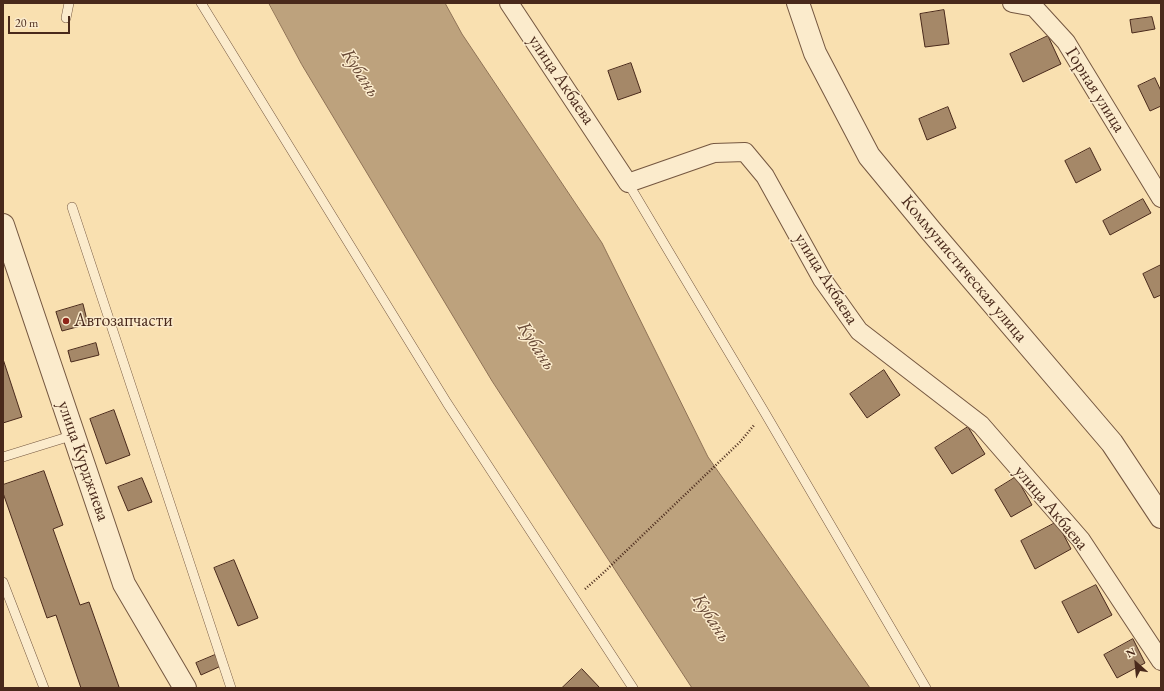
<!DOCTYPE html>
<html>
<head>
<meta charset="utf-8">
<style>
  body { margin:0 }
  #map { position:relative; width:1164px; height:691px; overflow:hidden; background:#f9e0b0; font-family:"EB Garamond",serif }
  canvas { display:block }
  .frame { position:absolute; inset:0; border:4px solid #49291b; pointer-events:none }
  .north { position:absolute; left:1116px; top:643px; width:40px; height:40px; -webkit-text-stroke:3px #fbebcc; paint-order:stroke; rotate:333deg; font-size:11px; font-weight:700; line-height:16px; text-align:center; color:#49291b }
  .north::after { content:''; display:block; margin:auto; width:14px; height:18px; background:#49291b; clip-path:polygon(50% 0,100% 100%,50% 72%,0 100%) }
  .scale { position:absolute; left:8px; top:16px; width:62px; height:18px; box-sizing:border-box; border:2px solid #49291b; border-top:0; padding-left:5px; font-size:12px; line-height:14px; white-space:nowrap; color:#49291b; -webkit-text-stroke:3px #fbebcc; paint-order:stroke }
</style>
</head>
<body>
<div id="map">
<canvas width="1164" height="691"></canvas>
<div class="frame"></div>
<div class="north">N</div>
<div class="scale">20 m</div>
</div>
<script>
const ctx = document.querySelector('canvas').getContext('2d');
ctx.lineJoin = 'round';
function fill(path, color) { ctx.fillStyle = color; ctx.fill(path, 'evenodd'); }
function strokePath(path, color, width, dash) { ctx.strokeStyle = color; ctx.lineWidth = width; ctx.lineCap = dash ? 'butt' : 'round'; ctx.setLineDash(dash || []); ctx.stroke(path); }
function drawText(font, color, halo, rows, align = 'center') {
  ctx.font = font + ' "EB Garamond",serif'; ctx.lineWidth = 3; ctx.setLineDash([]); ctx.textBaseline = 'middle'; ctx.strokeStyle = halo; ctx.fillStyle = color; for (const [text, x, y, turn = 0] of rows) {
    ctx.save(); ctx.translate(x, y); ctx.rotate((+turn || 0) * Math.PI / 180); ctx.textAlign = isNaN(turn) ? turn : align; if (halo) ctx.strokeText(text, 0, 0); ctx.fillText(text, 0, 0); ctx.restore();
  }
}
const water = new Path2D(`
  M269 3H445L462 34 602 243 708 457 870 688H692L492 381 302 65Z`);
fill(water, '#bda27d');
strokePath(water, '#8f7256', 1);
const building = new Path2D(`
  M944 10 949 44 925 47 920 14Z
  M1152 17 1155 29 1132 33 1130 20Z
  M1048 36 1061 64 1023 82 1010 54Z
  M631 63 641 92 618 100 608 71Z
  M1155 78 1161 91V106L1150 111 1138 86Z
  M948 107 956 128 927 140 919 119Z
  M1090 148 1101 170 1076 183 1065 161Z
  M1143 199 1151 213 1110 235 1103 221Z
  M1161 265V295L1154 298 1143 274Z
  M83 304 88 324 62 331 56 312Z
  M96 343 99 355 71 362 68 351Z
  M3 359 22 417 3 423Z
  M884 370 900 395 867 418 850 394Z
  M114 410 130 455 106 464 90 419Z
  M968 427 985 454 952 474 935 448Z
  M44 471 63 525 53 529 80 605 89 602 119 687 117 688H81L56 615 47 618 3 493V485Z
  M1016 477 1032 505 1011 517 995 490Z
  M142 478 152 502 128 511 118 487Z
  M1057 522 1071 549 1035 569 1021 541Z
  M234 560 258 618 238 626 214 568Z
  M1096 585 1112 615 1078 633 1062 602Z
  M1133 639 1145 663 1117 678 1104 655Z
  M215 655 221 666 201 675 196 663Z
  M582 669 600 688H562Z`);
fill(building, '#a58868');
strokePath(building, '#49291b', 1);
const service = new Path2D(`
  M201 3 447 403 633 688
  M66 18 69 3
  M628 183 765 413 926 688
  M72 207 231 688
  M3 457 74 435
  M3 582 44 688`);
const minor = new Path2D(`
  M509 3 628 183 714 153 745 152 765 176 822 279 859 331 981 425 1081 540 1161 661
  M1012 3 1034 7 1066 42 1161 198`);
const tertiary = new Path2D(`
  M798 3 815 53 869 156 931 231 1112 443 1161 517
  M3 225 124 584 185 688`);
strokePath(service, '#755740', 10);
strokePath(minor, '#755740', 20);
strokePath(tertiary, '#755740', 24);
strokePath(new Path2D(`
  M585 589 600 576 740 442 755 424`), '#49291b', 2.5, [1, 2]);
strokePath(service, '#fbebcc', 9);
strokePath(minor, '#fbebcc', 18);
strokePath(tertiary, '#fbebcc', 22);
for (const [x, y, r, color] of [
  [66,321,4,"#8f2418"]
]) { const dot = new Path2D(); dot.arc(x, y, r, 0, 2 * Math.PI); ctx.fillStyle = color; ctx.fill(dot); strokePath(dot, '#fbebcc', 1.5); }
drawText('18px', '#49291b', '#fbebcc', [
  ["улица Акбаева",561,80,56],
  ["Горная улица",1095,90,58],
  ["Коммунистическая улица",964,269,50],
  ["улица Акбаева",826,279,58],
  ["улица Курджиева",83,461,71],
  ["улица Акбаева",1051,508,50]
]);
drawText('18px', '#49291b', '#fbebcc', [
  ["Автозапчасти",74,321]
], 'left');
drawText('italic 19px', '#664734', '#fbebcc', [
  ["Кубань",360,73,57],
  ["Кубань",536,346,57],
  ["Кубань",711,618,57]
]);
</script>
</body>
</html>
